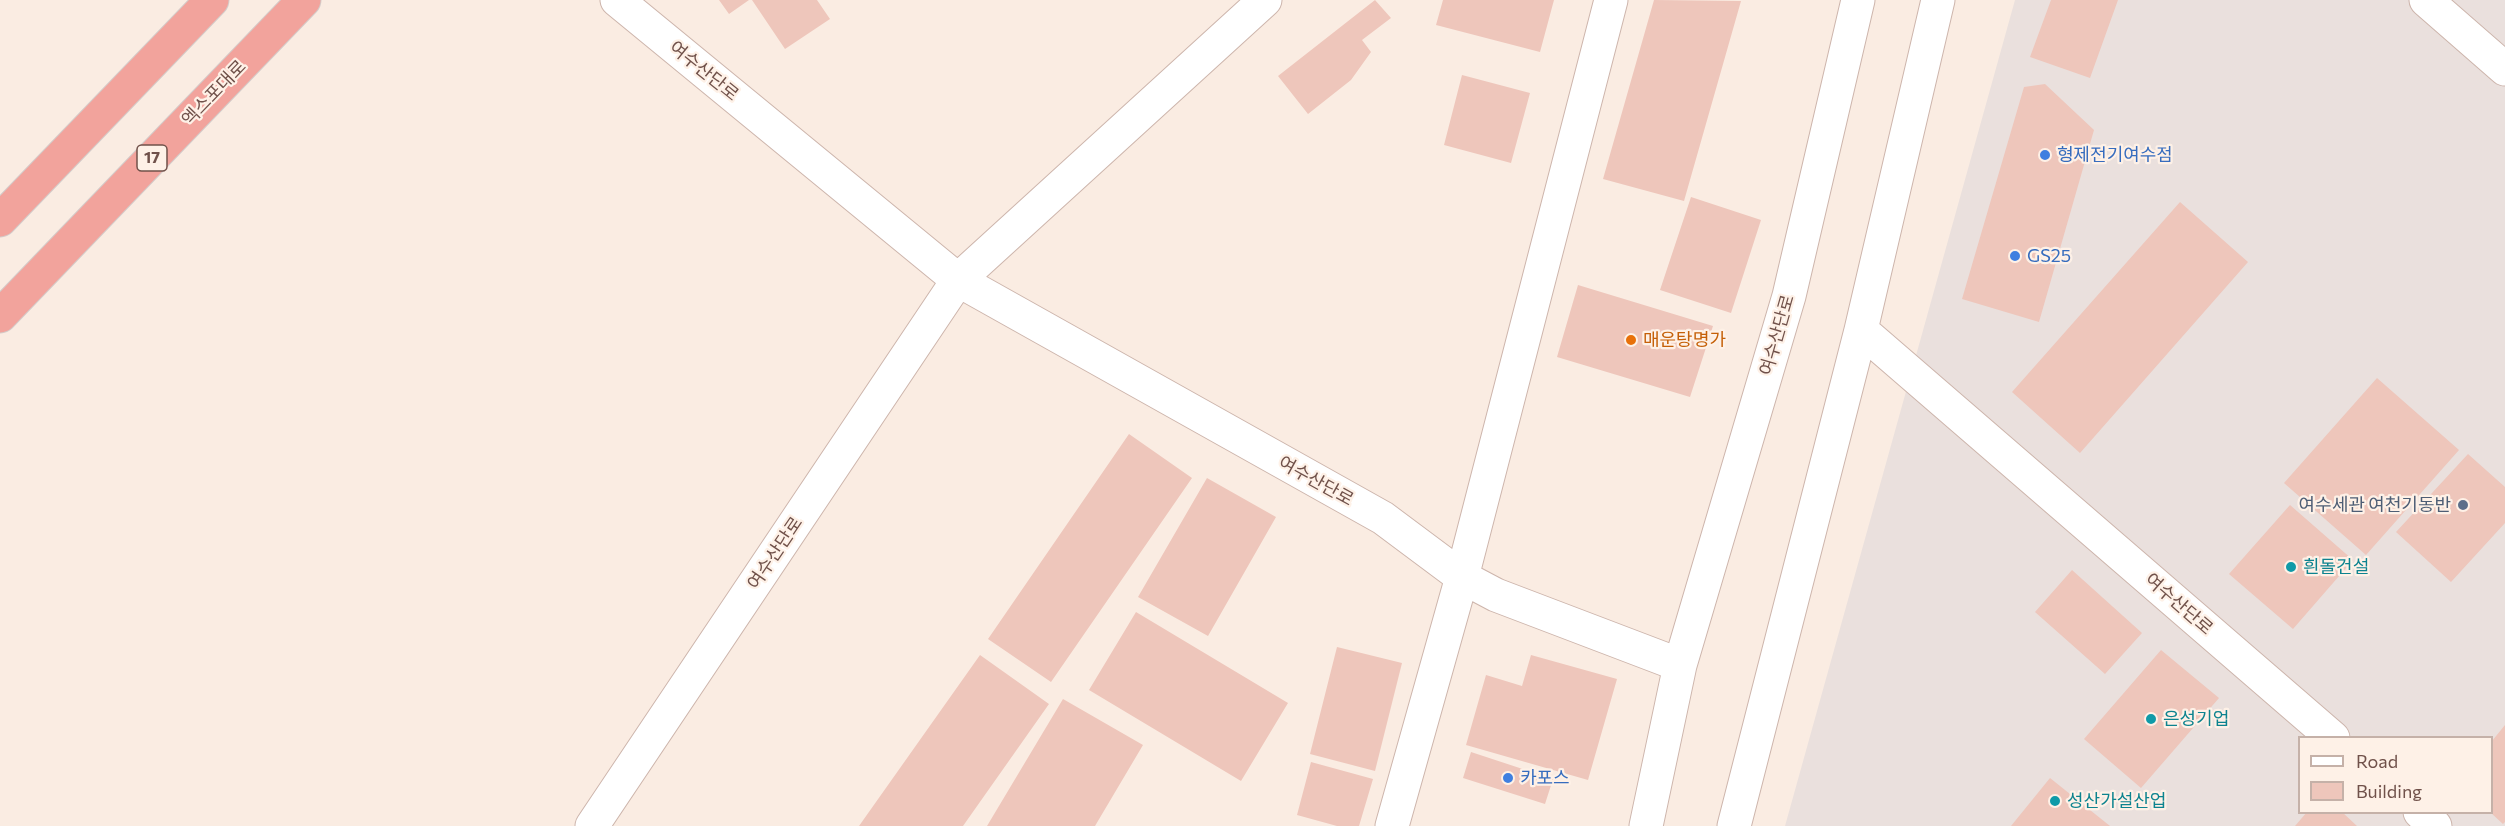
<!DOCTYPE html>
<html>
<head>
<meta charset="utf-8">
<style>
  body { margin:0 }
  #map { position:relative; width:2505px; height:826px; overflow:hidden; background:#faece2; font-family:Commissioner,sans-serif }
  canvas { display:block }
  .legend { position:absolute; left:2298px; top:736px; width:195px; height:78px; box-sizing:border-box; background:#fef1e7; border:2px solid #c5b1a8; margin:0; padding:8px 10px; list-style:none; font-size:18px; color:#70514a }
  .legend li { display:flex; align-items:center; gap:12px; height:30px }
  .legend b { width:30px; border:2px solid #c5b1a8 }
</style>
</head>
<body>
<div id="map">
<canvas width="2505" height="826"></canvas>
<ul class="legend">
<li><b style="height:8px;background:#fff"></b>Road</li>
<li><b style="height:16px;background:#eec6bb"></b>Building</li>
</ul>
</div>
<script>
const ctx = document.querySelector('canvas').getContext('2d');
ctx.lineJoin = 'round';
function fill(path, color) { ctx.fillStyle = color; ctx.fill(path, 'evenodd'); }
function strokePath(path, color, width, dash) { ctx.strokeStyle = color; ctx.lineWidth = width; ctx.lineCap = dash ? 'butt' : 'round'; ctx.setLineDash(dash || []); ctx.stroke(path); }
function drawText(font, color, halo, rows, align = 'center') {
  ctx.font = font + ' Commissioner,"Noto Sans KR",sans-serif'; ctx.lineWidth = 4.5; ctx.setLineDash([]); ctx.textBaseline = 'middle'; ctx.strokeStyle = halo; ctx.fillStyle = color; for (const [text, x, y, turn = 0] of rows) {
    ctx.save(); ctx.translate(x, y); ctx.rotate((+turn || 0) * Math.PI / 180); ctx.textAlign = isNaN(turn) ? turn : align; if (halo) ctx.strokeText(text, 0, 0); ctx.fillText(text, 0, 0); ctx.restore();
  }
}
fill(new Path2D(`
  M2015 0H2505V826H1785ZM2300 738H2492V812H2300Z`), '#eae0dd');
fill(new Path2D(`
  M719 0H749L729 14Z
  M752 0H817L830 19 785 49Z
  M1375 0 1391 18 1362 40 1371 52 1351 80 1308 114 1278 76Z
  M1443 0H1554L1540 52 1436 25Z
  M1654 0 1741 1 1684 201 1603 179Z
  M2051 0H2118L2090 78 2030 57Z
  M1462 75 1530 93 1511 163 1444 145Z
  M2045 84 2094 130 2039 322 1962 299 2024 87Z
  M1691 197 1761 220 1731 313 1660 290Z
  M2180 202 2248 262 2080 453 2012 392Z
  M1578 285 1713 326 1690 397 1557 357Z
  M2377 378 2459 450 2366 555 2284 483Z
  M1129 434 1192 478 1051 682 988 639Z
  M2468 454 2505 487V523L2451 582 2396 532Z
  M1207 478 1276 517 1208 636 1138 597Z
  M2290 505 2353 560 2293 629 2229 574Z
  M2072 570 2142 633 2105 674 2035 612Z
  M1136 612 1288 703 1241 781 1089 690Z
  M1337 647 1402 663 1375 771 1310 754Z
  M2161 650 2219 698 2141 788 2084 739Z
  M980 655 1049 704 963 826H859Z
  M1531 655 1617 679 1588 780 1466 745 1486 675 1522 686Z
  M1063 699 1143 745 1095 826H987Z
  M2505 725V822L2503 824 2490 812 2492 741Z
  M1471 752 1553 779 1545 804 1463 778Z
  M1311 762 1373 779 1359 826H1337L1297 815Z
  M2050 778 2110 826H2011Z
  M2307 812H2342L2357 826H2295Z`), '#eec6bb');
const minor = new Path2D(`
  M617 0 958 280 1383 518 1462 577 1496 595 1680 665
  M2426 0 2505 69
  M1861 330 2333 738
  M2420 812 2435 826
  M592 826 958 280 1265 0
  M1392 826 1462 577 1611 0
  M1646 826 1680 665 1789 296 1858 0
  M1734 826 1861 330 1938 0`);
const highway = new Path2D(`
  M0 220 212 0
  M0 316 304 0`);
strokePath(minor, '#cdb5ac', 35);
strokePath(highway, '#d4cbc9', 35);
strokePath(minor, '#fff', 33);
strokePath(highway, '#f2a39c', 33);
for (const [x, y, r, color] of [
  [2045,155,6,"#3f7fe0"],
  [2015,256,6,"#3f7fe0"],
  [1631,340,6,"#e8710a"],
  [2463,505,6,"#5c6f8a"],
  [2291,567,6,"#0f9aa8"],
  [2151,719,6,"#0f9aa8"],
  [1508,778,6,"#3f7fe0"],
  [2055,801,6,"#0f9aa8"]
]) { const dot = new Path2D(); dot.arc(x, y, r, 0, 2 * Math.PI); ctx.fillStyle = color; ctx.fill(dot); strokePath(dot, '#fef1e7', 2); }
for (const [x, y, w] of [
  [152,158,30]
]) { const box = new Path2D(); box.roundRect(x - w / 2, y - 13, w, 26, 4.5); ctx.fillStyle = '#fef1e7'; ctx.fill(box); strokePath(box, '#70514a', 1.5); }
drawText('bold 16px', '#70514a', null, [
  ["17",152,158]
]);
drawText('18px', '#70514a', '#fef1e7', [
  ["여수산단로",704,71,39],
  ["엑스포대로",214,93,-46],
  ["여수산단로",1777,335,-74],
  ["여수산단로",1316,481,29],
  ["여수산단로",775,553,-56],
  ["여수산단로",2179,604,41]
]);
drawText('18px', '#366cbe', '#fef1e7', [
  ["형제전기여수점",2057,155],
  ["GS25",2027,256],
  ["카포스",1520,778]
], 'left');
drawText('18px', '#c56008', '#fef1e7', [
  ["매운탕명가",1643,340]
], 'left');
drawText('18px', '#4e5e75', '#fef1e7', [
  ["여수세관 여천기동반",2451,505]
], 'right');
drawText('18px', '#0d838f', '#fef1e7', [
  ["흰돌건설",2303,567],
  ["은성기업",2163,719],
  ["성산가설산업",2067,801]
], 'left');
</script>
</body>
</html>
